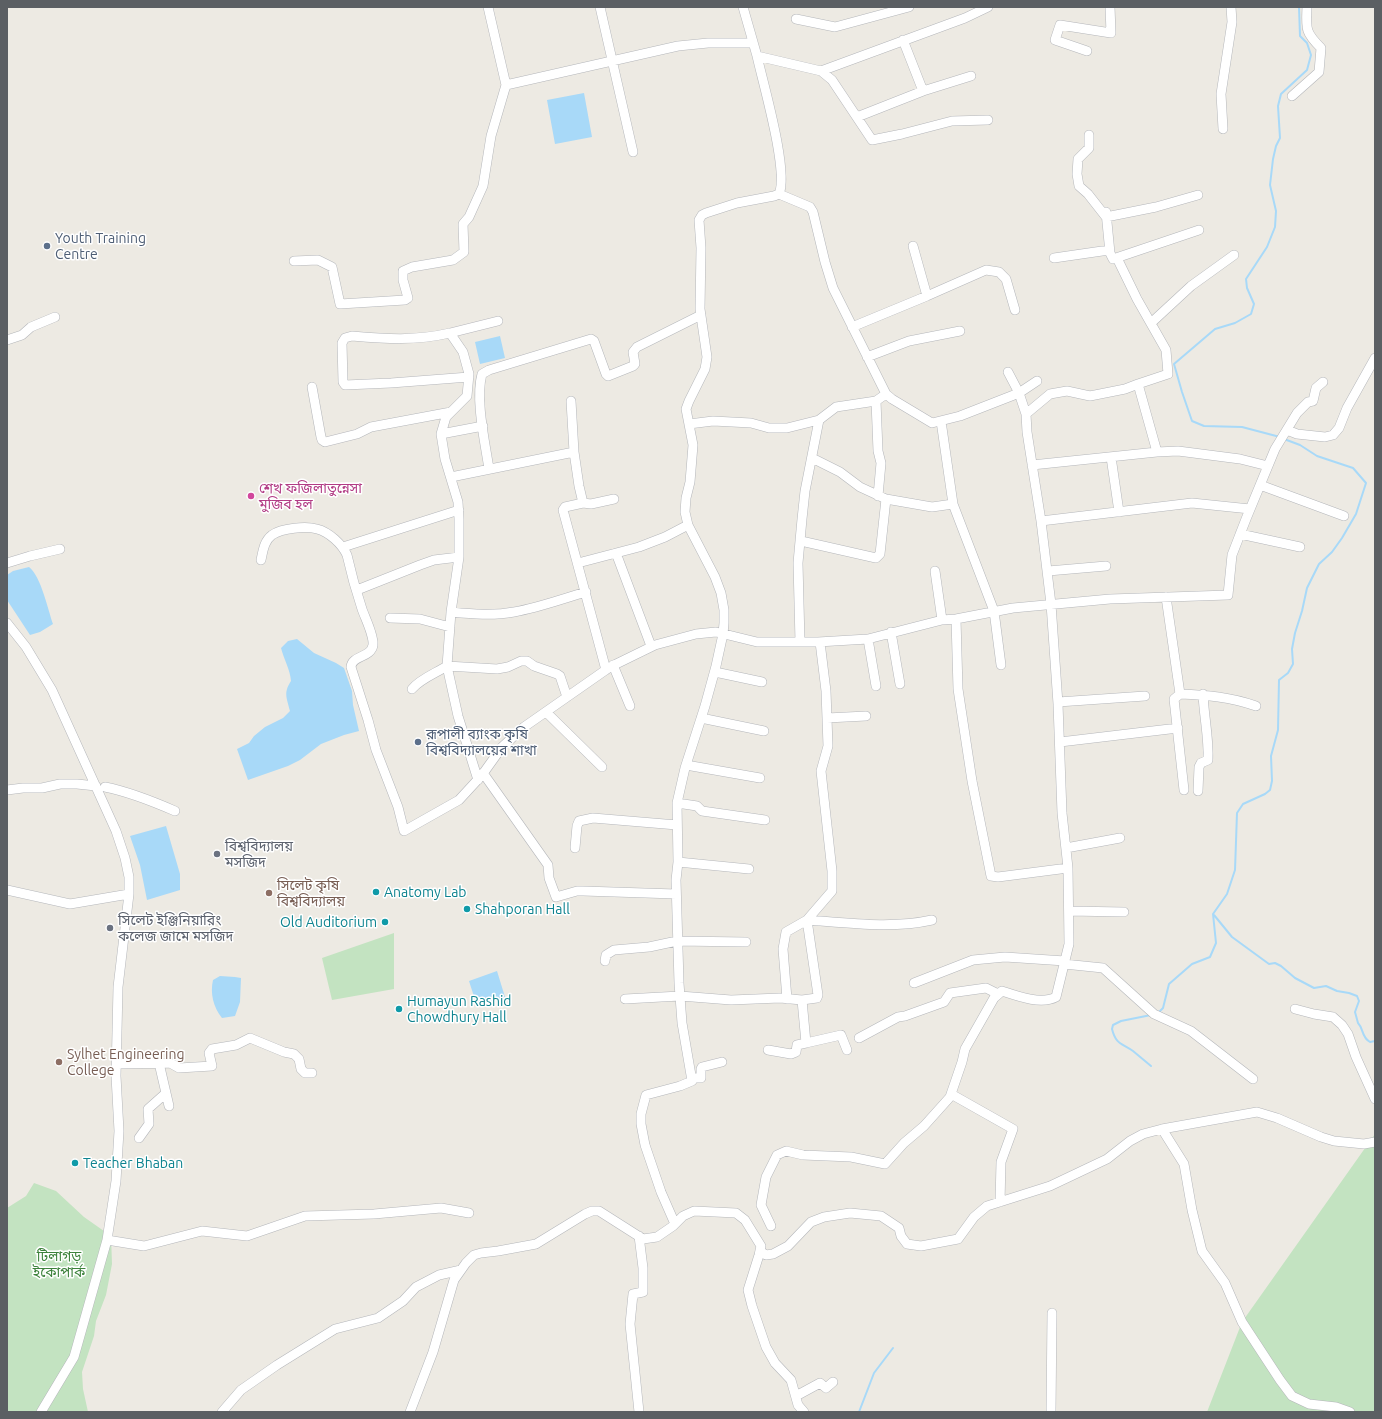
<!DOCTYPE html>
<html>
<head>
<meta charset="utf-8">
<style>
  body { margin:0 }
  #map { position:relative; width:1382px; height:1419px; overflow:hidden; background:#edeae3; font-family:Ubuntu,sans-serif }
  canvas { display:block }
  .frame { position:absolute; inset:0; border:8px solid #5b5f63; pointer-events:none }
</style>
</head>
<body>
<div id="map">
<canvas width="1382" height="1419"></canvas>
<div class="frame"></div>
</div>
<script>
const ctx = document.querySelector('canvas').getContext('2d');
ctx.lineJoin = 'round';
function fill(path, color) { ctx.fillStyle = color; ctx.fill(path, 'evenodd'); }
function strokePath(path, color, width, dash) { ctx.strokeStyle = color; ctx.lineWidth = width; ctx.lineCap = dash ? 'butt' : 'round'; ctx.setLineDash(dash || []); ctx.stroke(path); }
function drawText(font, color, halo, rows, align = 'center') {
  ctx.font = font + ' Ubuntu,"Noto Sans Bengali",sans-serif'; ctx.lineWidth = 3; ctx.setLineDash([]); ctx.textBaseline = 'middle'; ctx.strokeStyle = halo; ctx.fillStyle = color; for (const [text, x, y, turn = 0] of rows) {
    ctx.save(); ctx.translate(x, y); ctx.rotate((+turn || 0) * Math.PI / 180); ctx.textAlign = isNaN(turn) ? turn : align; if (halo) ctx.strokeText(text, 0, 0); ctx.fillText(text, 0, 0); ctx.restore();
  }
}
fill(new Path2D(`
  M394 933V989L332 1000 322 958Z
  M1375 1134V1412H1207L1242 1322Z
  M34 1183 56 1191 84 1217 111 1236 112 1264 106 1295 96 1321 94 1336 82 1372 83 1389 88 1412H7V1208L26 1196Z`), '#c3e3c1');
fill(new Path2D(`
  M584 93 592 137 555 144 547 100Z
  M500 336 505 358 480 364 475 342Z
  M29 567C41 576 48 610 53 624L40 632 30 635 7 600V575L13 571Z
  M297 639 314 653 336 663 344 668 352 691 353 705 359 731 344 735 321 744 300 760 288 766 248 780 237 749 249 743 254 736 265 727 283 718 290 711C287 698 283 693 291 681 290 669 284 660 281 648L288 641Z
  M166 826 180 874V890L147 900 140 865 130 836Z
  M497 971 505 997 477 1006 469 981Z
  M220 976 235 977 241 978 240 1002 235 1016 222 1018C213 1007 210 993 213 980Z`), '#a8d9f8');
strokePath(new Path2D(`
  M1280 437 1242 427 1204 426 1192 421 1182 392 1174 364 1215 329 1235 323 1251 314 1254 304 1247 288 1246 279 1267 247 1275 227 1276 211 1270 185 1273 159 1276 146 1280 138 1278 106 1281 94 1307 70 1311 55 1307 43 1300 36 1299 7
  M1214 915 1232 937 1269 964 1275 963 1281 966 1295 978 1314 988 1326 986 1337 991 1349 993 1357 996 1359 1001 1355 1012 1358 1023C1364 1029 1361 1037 1370 1042L1375 1041
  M1158 1013 1163 1008 1169 984 1192 964 1210 957 1216 943 1213 914 1227 894 1235 870 1237 813 1243 804 1265 794 1270 790 1272 781 1271 756 1278 730 1279 680 1288 673 1293 664 1292 649 1295 633 1302 611 1307 588 1319 564 1332 552 1342 538 1356 514 1366 483 1353 468 1317 456 1300 445 1284 439
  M1151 1015 1121 1021 1113 1025 1112 1029C1116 1045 1122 1043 1133 1051 1139 1056 1145 1061 1151 1066
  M859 1412 874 1373 893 1348`), '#a8d9f8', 2);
const street = new Path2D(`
  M488 7 506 85 678 46 708 43H753
  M600 7 633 152
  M743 7 757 56 821 71 832 80 872 140 902 134 952 121 988 120
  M796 19 835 27 909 7
  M903 40 923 91
  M1087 51 1055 40 1060 25 1111 33 1110 7
  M821 71 965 18 988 7
  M1292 96 1319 72 1321 48C1305 32 1306 29 1307 7
  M857 117 923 91 971 76
  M1223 129 1221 94 1232 22 1231 7
  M1089 135V148L1078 159 1077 174 1079 186 1088 194 1106 217 1156 207 1198 195
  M779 194 810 207 813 212 825 262 833 288 886 394
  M1106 212 1110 253 1113 259 1199 230
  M913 246 927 296
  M1054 258 1109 250
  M1117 258 1137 299 1166 350 1168 374 1138 384 1157 452
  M294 261 318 260 332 267 340 304 405 300 408 298 403 280V271L412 267 453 260 464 252 463 224 469 217 483 186 491 136 506 85
  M1151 323 1191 286 1234 255
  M852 327 927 296 986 270 999 272 1006 279 1015 310
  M450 333 498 321
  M7 340 22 335 31 327 55 317
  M867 357 909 341 960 331
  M1008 372 1019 393 1037 381
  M312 387 321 437 322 440 325 442 357 434 371 427 451 412
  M571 401 574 452
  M876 401 878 451 881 463 878 496
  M1026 414 1050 394 1067 391 1090 396 1125 389 1138 384
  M941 421 953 504 994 611 1001 665
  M689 424 713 421 751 423 769 428H787L819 420
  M1287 430 1297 434 1325 437 1333 435 1339 428 1347 408 1375 358
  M441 434 483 426
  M1111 457 1119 512
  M812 458 840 472 860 487 886 499 932 507 953 504
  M1032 465 1157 452 1178 451 1240 459 1268 466
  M489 469C485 442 475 399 482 374L489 370 591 339 594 341 606 374 608 376 633 366 635 364 633 352 637 347 701 315
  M451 477 574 452 579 486 583 503 591 504 614 499
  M1260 485 1344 516
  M583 503 565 507 563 510 606 670
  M1041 521 1192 503 1250 509
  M1240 534 1300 547
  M801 541 876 558 880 554 886 499
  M343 547 459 510
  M616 553 651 646
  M261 560C263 551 264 541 272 535 282 528 306 526 317 529 329 532 342 544 347 555 351 573 356 591 362 609 365 618 374 635 373 645 371 658 352 655 351 667L368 720 376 750 398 807 404 831 459 800 482 775 502 747 524 727 610 667 655 645 696 634 716 632 757 642H818L868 639 942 620 956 619 1013 608 1110 599 1228 595 1232 555 1246 519 1275 449 1297 413 1308 402 1313 401 1316 388 1323 382
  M7 563 30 556 60 549
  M578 563 639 547 665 537 688 525
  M935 571 942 620
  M1048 571 1106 566
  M357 590 420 565 434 560 459 557
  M1166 597 1180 694C1207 695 1230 697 1256 706
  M451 612C472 614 493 616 514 612 538 608 562 599 586 592
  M390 618 420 619 450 627
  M956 619 958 689 972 781 991 876 998 877 1068 868
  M7 623 26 647 52 690 116 831 125 858 129 877V894L118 987 116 1076 119 1131 116 1181 107 1240 74 1357 41 1412
  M891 632 900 684
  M868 639 876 686
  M613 665 630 706
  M715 672 762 682
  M412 689C420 679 436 673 447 666L451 612 459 557V519L458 502 445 459 441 434 446 417 467 396 469 374 463 352 450 333C415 341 387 339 352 336L345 338 342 343 343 382 345 385 391 383 469 377
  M1180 694 1174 699 1184 790
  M1058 702 1145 696
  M546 712 602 767
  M701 718 764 731
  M827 718 866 716
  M1060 742 1178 728
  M686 765 760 778
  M483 773 548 865 549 878 556 897 577 891H583L676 894
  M478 780 458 716 447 666 497 669 508 667 521 661H527L534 666 557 674 560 676 567 697
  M105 787C130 792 152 801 175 811
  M7 790 23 788H42L60 784H77L96 786
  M1198 791 1199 767 1201 763 1208 760C1209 738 1204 717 1203 694
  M677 803 697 806 702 811 765 820
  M575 848 577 826 579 821 593 818 677 825
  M1066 848 1120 838
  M678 862 749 869
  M7 890 70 904 129 894
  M1069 911 1124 912
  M807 920C848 923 892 929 932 920
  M605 961 606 955 614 950 649 947 677 941 746 942
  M1064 964 1103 968 1154 1014 1191 1031 1253 1079
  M914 983 973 960 1005 957 1065 961
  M625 999 680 996 731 1000 780 998 802 1000 806 1043 841 1035 847 1050
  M787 999 783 949 786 932 807 920 832 891V871L821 771 828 746 826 691 820 642
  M802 1000 817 998 818 995 807 920
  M1295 1009 1314 1014 1333 1017 1342 1025 1348 1034 1356 1057 1375 1099
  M859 1038 898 1017 905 1016 944 1002 950 993 986 988 998 994
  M768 1050 791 1054 796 1052 797 1045 806 1043
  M159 1063 169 1106
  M117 1064 170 1063 179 1068 212 1066 209 1053 212 1049 236 1045 250 1038 284 1052 294 1054 299 1059 301 1069 305 1073H312
  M692 1078H701V1069L702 1067 722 1062
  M951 1094 1013 1129 1001 1162 1000 1202
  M139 1138 149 1124 148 1109 166 1093
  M675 1224 661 1192 645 1145 641 1124V1114L646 1095 680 1086 692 1081 682 1023 679 983 676 880 678 862 677 803 685 768 705 706 716 666 723 634 724 623V610L721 593 715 577 688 525 685 512 686 498 690 482 693 445 686 409 689 401 705 369 707 357 700 309 701 248 699 220 702 215 706 213 737 203 774 196 779 194C789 172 763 83 757 56
  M771 1226 761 1205 766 1177 777 1155 786 1151 803 1155 851 1157 885 1164 904 1143 924 1126 950 1097 962 1062 965 1049 994 998 1002 991C1017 996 1041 1005 1056 997L1069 944 1068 868 1062 813 1058 704 1051 604 1041 521 1027 432 1026 414 1019 393 960 416 932 423 892 399 886 394 876 401 836 407 819 420 805 491 802 519 798 563 800 642
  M639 1236 643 1268V1292L633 1294 630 1324 639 1412
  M107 1240 144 1246 202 1231 247 1236 305 1216 374 1214 441 1208 469 1213
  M760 1251 766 1255 773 1254 788 1246 811 1222 824 1217 850 1213 881 1216 899 1228 901 1236 907 1244 921 1246 958 1239 974 1217 987 1206 1050 1186 1107 1159 1130 1141 1143 1134 1162 1129
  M796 1396 820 1383 826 1388 833 1382
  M222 1412 241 1390 277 1365 335 1329 378 1318 403 1301 416 1287 439 1275 461 1270
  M410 1412 433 1352 454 1280 466 1263 474 1255 481 1253 498 1251 536 1244 585 1214 592 1211H599L643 1239 657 1237 673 1226 683 1216 694 1211 736 1213 745 1220 761 1246 759 1255 748 1290 752 1306 766 1347 775 1363 791 1380 798 1405 804 1412
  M1051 1412 1052 1313
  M1350 1412 1336 1407 1309 1404 1292 1396 1280 1380 1242 1322 1225 1283 1202 1251 1192 1210 1184 1164 1162 1129 1257 1112 1277 1118 1321 1137 1334 1141 1364 1144 1375 1142`);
strokePath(street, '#b4b6ba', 10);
strokePath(street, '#fff', 9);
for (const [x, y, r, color] of [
  [47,246,4,"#5c6f8a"],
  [251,496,4,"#d1479c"],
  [418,742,4,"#5c6f8a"],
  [217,854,4,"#6b7280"],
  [376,892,4,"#0f9aa8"],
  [269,893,4,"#8d6e63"],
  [467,909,4,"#0f9aa8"],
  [385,922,4,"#0f9aa8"],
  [110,928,4,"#6b7280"],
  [399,1009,4,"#0f9aa8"],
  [59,1062,4,"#8d6e63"],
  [75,1163,4,"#0f9aa8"]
]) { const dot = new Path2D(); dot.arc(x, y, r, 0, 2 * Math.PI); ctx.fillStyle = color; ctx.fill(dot); strokePath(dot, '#fff', 1.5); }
drawText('14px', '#4e5e75', '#fff', [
  ["Youth Training",55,238],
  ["Centre",55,254],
  ["রূপালী ব্যাংক কৃষি",426,734],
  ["বিশ্ববিদ্যালয়ের শাখা",426,750]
], 'left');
drawText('14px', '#b23c85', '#fff', [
  ["শেখ ফজিলাতুন্নেসা",259,488],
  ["মুজিব হল",259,504]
], 'left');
drawText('14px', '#5b616d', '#fff', [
  ["বিশ্ববিদ্যালয়",225,846],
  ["মসজিদ",225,862],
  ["সিলেট ইঞ্জিনিয়ারিং",118,920],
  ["কলেজ জামে মসজিদ",118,936]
], 'left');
drawText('14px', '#785e54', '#fff', [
  ["সিলেট কৃষি",277,885],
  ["বিশ্ববিদ্যালয়",277,901],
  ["Sylhet Engineering",67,1054],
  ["College",67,1070]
], 'left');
drawText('14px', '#0d838f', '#fff', [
  ["Anatomy Lab",384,892],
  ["Shahporan Hall",475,909],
  ["Old Auditorium",377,922,"right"],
  ["Humayun Rashid",407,1001],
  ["Chowdhury Hall",407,1017],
  ["Teacher Bhaban",83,1163]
], 'left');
drawText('14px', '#3c823b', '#fff', [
  ["টিলাগড়",59,1256],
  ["ইকোপার্ক",59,1272]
]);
</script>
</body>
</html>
